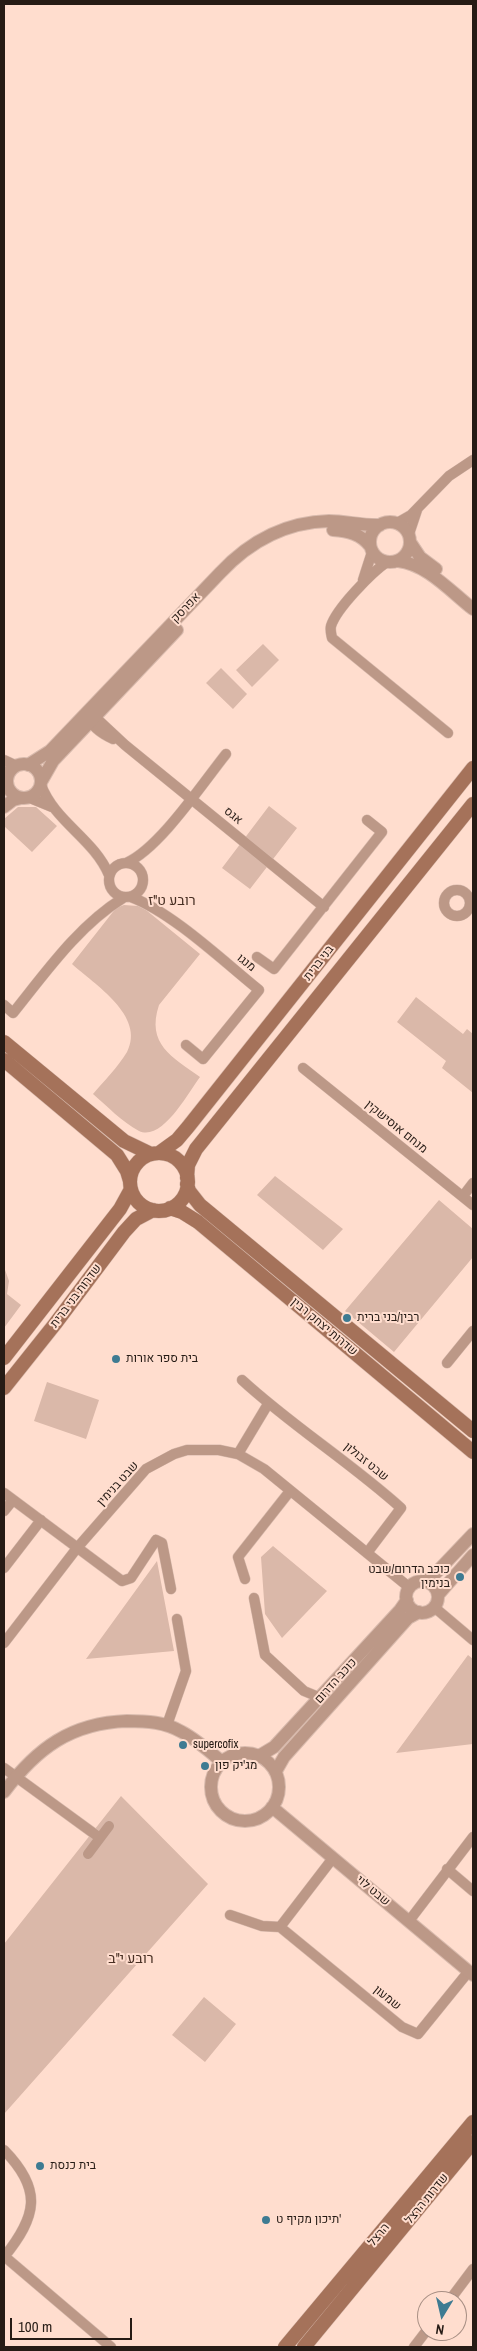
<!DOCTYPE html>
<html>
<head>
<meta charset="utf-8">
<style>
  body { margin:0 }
  #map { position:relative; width:477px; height:2351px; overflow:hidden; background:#ffddce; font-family:"Archivo Narrow",sans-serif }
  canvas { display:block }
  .frame { position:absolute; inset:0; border:5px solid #261b15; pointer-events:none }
  .north { position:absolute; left:417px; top:2291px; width:50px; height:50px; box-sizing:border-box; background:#ffddce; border:1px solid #a88f84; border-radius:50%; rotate:189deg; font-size:14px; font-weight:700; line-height:20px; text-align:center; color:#261b15 }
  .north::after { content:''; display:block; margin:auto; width:18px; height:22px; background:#3e7b92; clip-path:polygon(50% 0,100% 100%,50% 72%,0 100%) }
  .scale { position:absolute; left:10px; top:2318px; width:122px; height:22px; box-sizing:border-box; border:2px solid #261b15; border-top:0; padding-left:6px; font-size:15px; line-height:18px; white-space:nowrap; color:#261b15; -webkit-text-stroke:4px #ffddce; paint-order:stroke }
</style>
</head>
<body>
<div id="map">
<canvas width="477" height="2351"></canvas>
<div class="frame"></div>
<div class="north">N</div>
<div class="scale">100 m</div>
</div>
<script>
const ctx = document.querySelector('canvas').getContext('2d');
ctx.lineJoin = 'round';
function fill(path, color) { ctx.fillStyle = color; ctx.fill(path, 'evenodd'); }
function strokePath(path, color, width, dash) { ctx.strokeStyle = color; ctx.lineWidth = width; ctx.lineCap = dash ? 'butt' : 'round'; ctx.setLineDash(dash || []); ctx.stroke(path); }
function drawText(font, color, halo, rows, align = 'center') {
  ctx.font = font + ' "Archivo Narrow",Heebo,sans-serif'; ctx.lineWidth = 4; ctx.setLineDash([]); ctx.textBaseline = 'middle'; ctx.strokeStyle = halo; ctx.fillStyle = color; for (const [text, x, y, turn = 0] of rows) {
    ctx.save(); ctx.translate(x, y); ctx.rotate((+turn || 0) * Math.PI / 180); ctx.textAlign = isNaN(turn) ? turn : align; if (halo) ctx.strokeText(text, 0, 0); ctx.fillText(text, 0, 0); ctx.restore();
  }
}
fill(new Path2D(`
  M263 644 279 660 252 687 236 670Z
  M221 668 247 694 233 709 206 683Z
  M269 806 297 828 250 889 222 868Z
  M18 807H36L57 826 32 852 4 826V819Z
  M124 905 138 906 146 910 200 954 159 1005C146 1044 172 1057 200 1077 188 1093 162 1142 139 1131 122 1122 107 1106 93 1094 104 1081 118 1067 127 1052 146 1016 94 984 72 964L116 908Z
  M416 997 463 1034 467 1029 473 1034V1093L442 1068 446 1061 397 1022Z
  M275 1176 343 1229 323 1250 257 1195Z
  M439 1200 473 1229V1257L394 1352 345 1311Z
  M4 1267 9 1281 7 1294 21 1305 4 1328Z
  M47 1382 99 1400 86 1439 34 1421Z
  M273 1546 327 1591 282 1638 265 1614 261 1557Z
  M157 1561 174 1651 86 1659Z
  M468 1655 473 1659V1744L396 1753Z
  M121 1796 208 1884 4 2114V1944Z
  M204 1997 236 2024 205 2062 172 2035Z`), '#dab8a9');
const minor = new Path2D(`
  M397 523 411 515 449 476 473 460
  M409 534 417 510
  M387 562C372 572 336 609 331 626 330 630 331 633 332 638L448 733
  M363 580 372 552
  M89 714 95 717 125 745 324 907
  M87 716C92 727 102 734 113 739
  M4 760 17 766
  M4 771 7 779
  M41 785C55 822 94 839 109 875
  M30 798 52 807
  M109 880a17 17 0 1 1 34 0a17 17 0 1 1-34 0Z
  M126 863C159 849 202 784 226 754
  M444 903a13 13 0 1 1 26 0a13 13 0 1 1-26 0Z
  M131 897C173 913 223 961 259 990L203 1059 186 1045
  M257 957 274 969 382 832 367 820
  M4 1005 13 1013C46 972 78 926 123 898
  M303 1068 473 1205
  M463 1196 473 1183
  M447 1363 473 1331
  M242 1380C292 1426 350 1462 401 1508L367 1553
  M238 1454 268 1404
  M4 1493 122 1581 131 1578 156 1540 162 1543 171 1589
  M4 1511 13 1500
  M4 1568 41 1520
  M245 1579 238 1557 290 1491
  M254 1598 265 1655 304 1691 321 1698
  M434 1607 473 1640
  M4 1643 77 1548 146 1469 174 1454 187 1450H219L238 1454 264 1469 410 1588
  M167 1725 186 1671 177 1619
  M4 1768 100 1838
  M88 1854 109 1826
  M447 1869 473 1891
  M230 1915 262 1926 280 1927 333 1858
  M409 1921 473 1837
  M280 1927 402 2027 418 2034 469 1971
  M4 2150C43 2190 37 2216 4 2257
  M4 2256 111 2347
  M449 2301 473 2269
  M414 2347 427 2330`);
const tertiary = new Path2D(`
  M370 542a20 20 0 1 1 40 0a20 20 0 1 1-40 0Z
  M333 530C348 531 361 534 370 546
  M410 542 420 557 436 569
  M398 561C427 564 451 592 473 609
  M7 781a17 17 0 1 1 34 0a17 17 0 1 1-34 0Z
  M28 765 50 751 220 573C249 542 286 522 329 521 346 521 363 526 380 525
  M41 782 53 761 177 630
  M4 807 13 800 21 798
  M425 1581 434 1575 473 1534
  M406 1597a16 16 0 1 1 32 0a16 16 0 1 1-32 0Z
  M438 1595 473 1555
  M211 1787a34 34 0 1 1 68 0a34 34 0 1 1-68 0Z
  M259 1756 274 1747 400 1610 407 1600
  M276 1771 284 1757 408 1618 419 1612
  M4 1792C37 1748 71 1723 127 1721 147 1721 165 1722 182 1732 197 1740 209 1751 222 1762
  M272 1807 473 1975`);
const secondary = new Path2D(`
  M4 1042 124 1141 151 1154
  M4 1060 117 1155 127 1171 130 1181
  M159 1153 177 1140 188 1127 473 768
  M130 1182a29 29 0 1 1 58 0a29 29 0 1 1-58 0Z
  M187 1178 188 1165 196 1149 473 804
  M187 1184 189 1191 200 1205 473 1431
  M170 1208 182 1212 198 1222 473 1452
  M4 1358 120 1209 131 1189
  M4 1388 55 1324 124 1232 136 1219 153 1210
  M285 2347 473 2122
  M304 2347 473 2142`);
strokePath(minor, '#d8baad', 11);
strokePath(tertiary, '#d8baad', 14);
strokePath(secondary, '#d8baad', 15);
strokePath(minor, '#bc9887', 10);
strokePath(tertiary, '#bc9887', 12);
strokePath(secondary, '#a5725a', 14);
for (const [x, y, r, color] of [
  [347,1318,5,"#3e7b92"],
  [116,1359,5,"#3e7b92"],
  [460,1577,5,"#3e7b92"],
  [183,1745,5,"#3e7b92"],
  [205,1766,5,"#3e7b92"],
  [40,2166,5,"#3e7b92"],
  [266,2220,5,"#3e7b92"]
]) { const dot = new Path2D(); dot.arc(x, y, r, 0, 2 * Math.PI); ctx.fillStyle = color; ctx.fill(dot); strokePath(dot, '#ffddce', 2); }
drawText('12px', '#261b15', '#ffddce', [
  ["אפרסק",186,608,-46],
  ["אגס",233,816,39],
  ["מנגו",246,963,39],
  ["בני ברית",319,963,-52],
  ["מנחם אוסישקין",396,1127,39],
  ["שדרות בני ברית",76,1296,-53],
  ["שדרות יצחק רבין",324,1327,40],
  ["שבט זבולון",366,1462,39],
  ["שבט בנימין",118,1484,-48],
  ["כוכב הדרום",336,1681,-48],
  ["שבט לוי",373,1891,40],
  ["שמעון",387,1998,39],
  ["שדרות הרצל",427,2199,-51],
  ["הרצל",379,2235,-50]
]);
drawText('12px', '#261b15', '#ffddce', [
  ["רבין/בני ברית",357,1318],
  ["בית ספר אורות",126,1359],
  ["כוכב הדרום/שבט",450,1570,"right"],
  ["בנימין",450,1584,"right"],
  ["supercofix",193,1745],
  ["מג'יק פון",215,1766],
  ["בית כנסת",50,2166],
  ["תיכון מקיף ט'",276,2220]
], 'left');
drawText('14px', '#482f23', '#ffddce', [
  ["רובע ט\"ז",172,901],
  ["רובע י\"ב",131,1959]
]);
</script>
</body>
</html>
